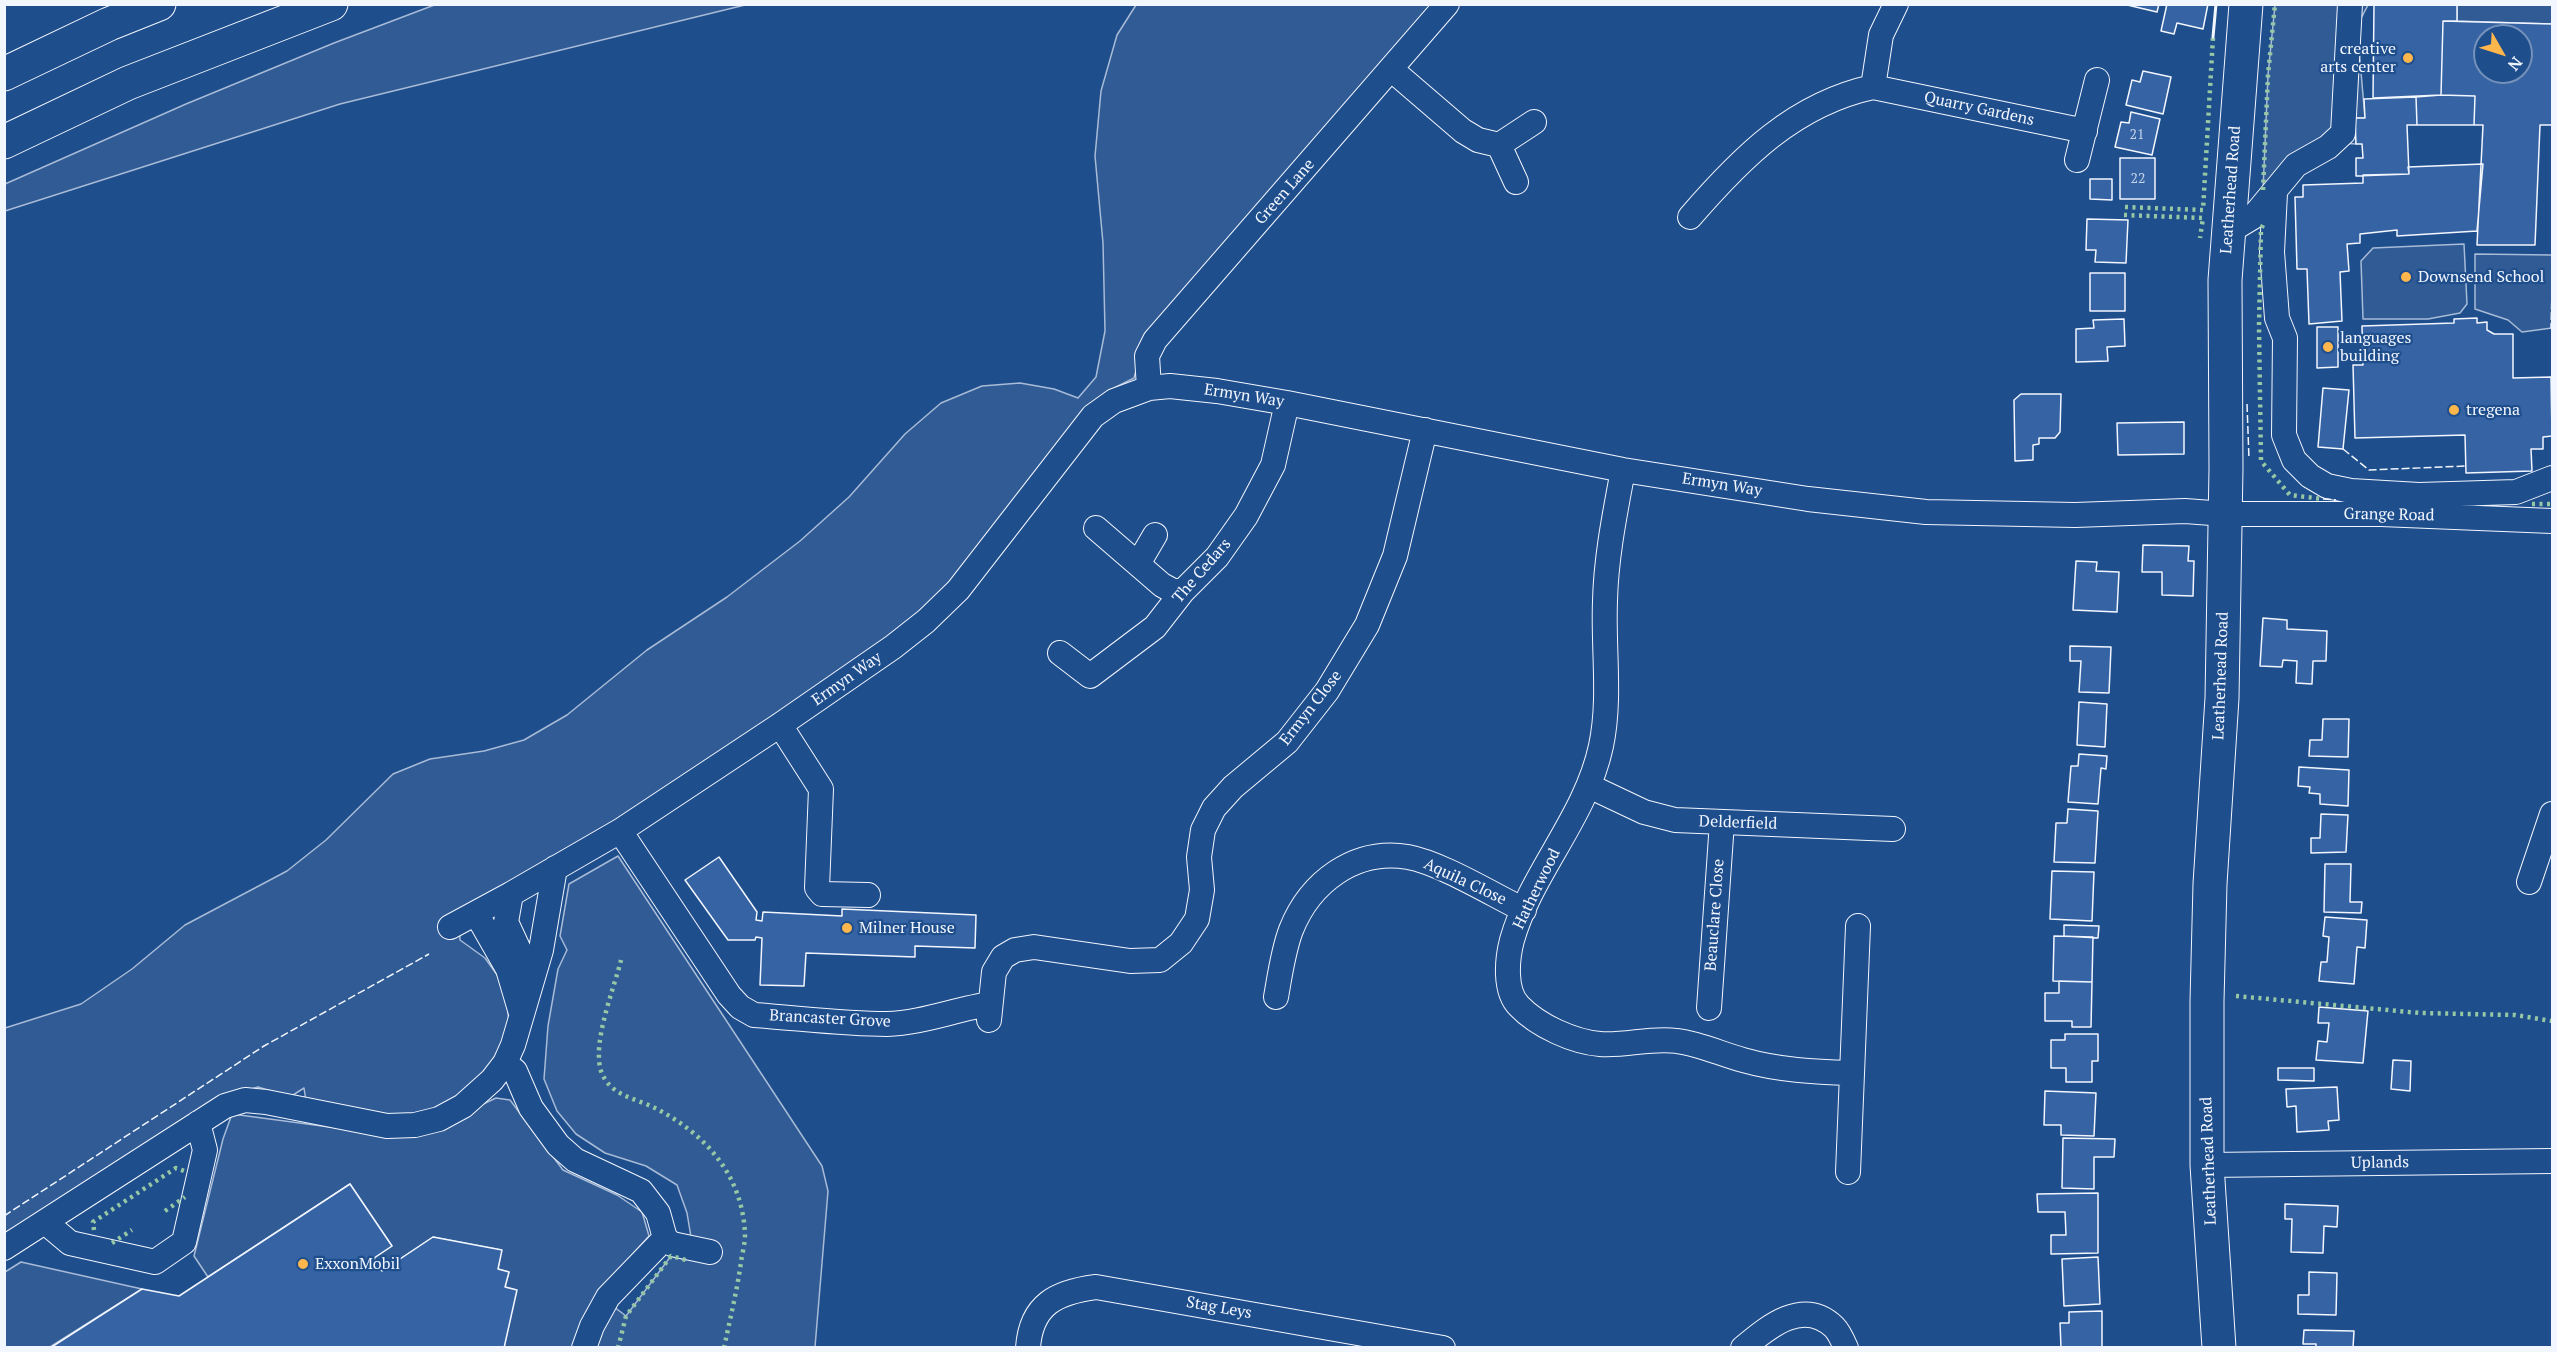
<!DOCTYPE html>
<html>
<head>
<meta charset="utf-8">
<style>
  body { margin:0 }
  #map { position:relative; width:2557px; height:1352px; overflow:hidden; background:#1f4e8c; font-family:"PT Serif",serif }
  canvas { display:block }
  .frame { position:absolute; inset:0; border:6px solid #f2f6ff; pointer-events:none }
  .north { position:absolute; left:2473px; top:24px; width:60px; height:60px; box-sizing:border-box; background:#1f4e8c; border:2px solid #7391ba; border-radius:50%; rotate:129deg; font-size:16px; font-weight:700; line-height:24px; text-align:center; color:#f2f6ff }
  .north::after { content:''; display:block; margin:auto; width:21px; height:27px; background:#ffb74d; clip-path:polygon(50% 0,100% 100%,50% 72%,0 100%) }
</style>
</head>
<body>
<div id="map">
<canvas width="2557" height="1352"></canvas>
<div class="frame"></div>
<div class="north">N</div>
</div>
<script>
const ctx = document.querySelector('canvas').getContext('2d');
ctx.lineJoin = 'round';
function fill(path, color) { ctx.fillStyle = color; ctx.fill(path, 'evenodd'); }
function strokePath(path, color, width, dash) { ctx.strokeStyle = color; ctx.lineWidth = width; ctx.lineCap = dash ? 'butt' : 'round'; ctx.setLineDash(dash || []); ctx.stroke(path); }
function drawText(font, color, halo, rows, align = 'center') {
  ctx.font = font + ' "PT Serif",serif'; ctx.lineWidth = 4.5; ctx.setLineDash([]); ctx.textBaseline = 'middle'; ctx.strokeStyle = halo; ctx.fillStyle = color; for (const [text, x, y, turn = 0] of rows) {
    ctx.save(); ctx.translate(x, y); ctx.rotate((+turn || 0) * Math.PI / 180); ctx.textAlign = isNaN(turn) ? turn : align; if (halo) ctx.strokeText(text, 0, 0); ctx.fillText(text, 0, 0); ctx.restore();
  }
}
const built = new Path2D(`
  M437 4 745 5 340 104 5 211V184L186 104 334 43Z
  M1136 5H1435L1145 337 1134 378 1114 388 1084 416 930 612 602 834 459 912 460 940 485 958 505 986 509 1022 495 1061 468 1092 445 1106 413 1117 368 1116 306 1101 304 1088 290 1097 258 1087 230 1095 5 1238V1028L81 1004 132 969 185 925 287 871 326 840 393 774 430 759 484 751 524 740 567 715 647 650 727 597 800 541 849 497 905 434 941 403 982 386 1020 383 1054 389 1078 398 1096 377 1105 331 1103 243 1095 156 1101 91 1117 35Z
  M2275 5H2368L2357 26 2365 118H2355L2356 144 2322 142 2263 190 2268 75Z
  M2457 5H2552V24L2457 21Z
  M2464 244 2467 304 2460 313 2428 319H2363L2361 261 2373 248Z
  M2475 254 2552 255V328L2522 332 2508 320 2475 309Z
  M618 856 822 1166 828 1191 815 1347H504L516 1290 505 1287 509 1272 498 1269 501 1250 433 1237 382 1271 374 1258 392 1246 350 1184 208 1277 194 1256 223 1139 232 1114 382 1134 430 1129 496 1098 510 1100 563 1170 617 1195 642 1212 649 1236 597 1294 626 1316 671 1256 686 1260 691 1237 687 1213 677 1185 646 1166 605 1153 576 1134 557 1111 544 1079 548 1026 558 969 567 950 560 936 569 884Z
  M21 1262 142 1289 50 1347 5 1348V1272Z`);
fill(built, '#305b95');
strokePath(built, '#a8bbd7', 1.5);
const building = new Path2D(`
  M2123 4H2159L2157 12Z
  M2167 4H2208L2203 29 2177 23 2174 34 2161 31Z
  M2374 4H2457V21H2443L2441 95 2373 98Z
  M2443 21 2552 24V125H2540L2535 245H2477L2483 125H2474L2475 96 2441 95ZM2485 36H2521V72H2485Z
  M2143 71 2171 77 2163 114 2126 105 2132 80 2140 82Z
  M2441 95 2475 96 2474 125H2417L2416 97Z
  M2416 97 2417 125H2407L2409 174 2356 176V158H2363L2362 144H2356L2355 118H2365L2364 99Z
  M2131 112 2160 119 2152 155 2115 147 2121 122 2129 123Z
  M2120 158H2155V199H2120Z
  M2483 164 2477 231 2397 236V230L2360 234V243L2347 244 2349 271 2340 272 2342 321 2309 324 2307 269H2297L2295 197H2303V185L2363 183V175L2409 174 2408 167Z
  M2090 179H2112V200L2090 199Z
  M2087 219 2128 220 2126 263 2095 262 2096 250H2086Z
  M2090 273H2125V311H2090Z
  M2477 318V323L2487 322V330L2494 334H2513V378L2551 377 2552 436 2543 437V449H2531L2532 471 2466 473 2465 435 2355 438 2353 365H2363L2362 326 2454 323V319Z
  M2124 319 2125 346 2107 347 2108 361 2076 362V329L2094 328 2093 320Z
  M2317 327H2338V367L2317 368Z
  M2323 388 2349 390 2343 449 2318 447Z
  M2021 394H2061L2060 432 2055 438H2039V444L2033 445V460L2015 461 2014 400Z
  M2184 422V454L2118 455 2117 423Z
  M2143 545 2189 546 2188 561H2194L2193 596 2162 595V572H2142Z
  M2076 561 2097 562 2096 571 2119 572 2117 612 2073 610Z
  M2263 618 2287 620V629L2327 631 2326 661H2313L2312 684 2296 683 2297 661 2283 660 2282 667 2260 666Z
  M2070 646 2111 647 2109 693 2079 692 2081 661H2070Z
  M2079 702 2107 704 2105 747 2077 745Z
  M2323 719H2349L2348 757 2309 756 2310 740H2322Z
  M2079 754 2107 756 2106 769 2101 768 2098 804 2068 802 2071 766H2078Z
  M2299 767 2349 770 2348 806 2320 804V794L2309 793 2310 787 2298 786Z
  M2068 809 2098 811 2095 863 2054 862 2056 823H2067Z
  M2321 814 2348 815 2346 852 2311 853V838H2320Z
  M719 857 757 912 756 920 762 921 763 912 842 916V909L976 915 975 948 915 946V957L806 953 804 986 760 985 762 938 756 937 755 940H728L685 880Z
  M2325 864H2351L2350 902H2362L2361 913 2324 912Z
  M2052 871 2094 872 2092 921 2050 919Z
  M2325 917 2367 920 2365 948 2357 947 2354 984 2319 981 2321 962H2327L2329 937 2323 936Z
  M2064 925 2099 926 2098 938 2064 936Z
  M2054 936 2093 937 2092 982 2053 981Z
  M2059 981 2092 982 2091 1027H2072V1021H2045V993H2059Z
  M2319 1007 2368 1011 2363 1063 2316 1060 2318 1041 2327 1042 2329 1023H2318Z
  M2065 1034H2098V1061H2092V1082H2066V1068H2051V1040H2065Z
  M2393 1060 2411 1061 2410 1091 2391 1089Z
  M2278 1068H2314V1081L2278 1080Z
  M2337 1087 2339 1120 2328 1121 2329 1130 2297 1132 2296 1106 2287 1107 2286 1089Z
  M2045 1091 2096 1093 2094 1136 2061 1135V1125H2044Z
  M2063 1138 2115 1139 2114 1157H2094V1189L2062 1188Z
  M350 1184 392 1246 374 1258 382 1271 433 1237 502 1250 498 1269 509 1272 505 1287 517 1290 504 1348H50L142 1289 179 1296Z
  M2098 1193V1253L2051 1254V1235H2066L2065 1212H2038L2037 1194Z
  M2285 1204 2338 1206 2337 1227 2324 1226 2323 1253 2291 1252 2292 1219H2285Z
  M2098 1257 2100 1304 2064 1306 2062 1259Z
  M2309 1272 2337 1273 2336 1315 2298 1314V1295H2309Z
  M2102 1311V1348H2061L2060 1323H2069V1312Z
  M2304 1330 2354 1331 2353 1348H2316V1344H2303Z`);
fill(building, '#3563a3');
strokePath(building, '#f2f6ff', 1.5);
const minor = new Path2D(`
  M1392 70 1463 131 1478 140 1499 145 1516 182
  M1873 87 1881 35 1896 4
  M1499 145 1534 122
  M2077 160 2097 80
  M2275 193 2272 252 2277 318 2285 338 2284 435 2294 460 2310 476 2327 486 2351 491 2419 495 2516 492 2552 478
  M1690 217C1741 158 1794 104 1873 87L2085 131
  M2228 232 2253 217 2296 165 2328 147 2343 133 2350 4
  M1149 388 1147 356 1155 340 1447 4
  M1623 470C1615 513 1606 557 1605 601 1603 649 1611 699 1601 746 1586 817 1531 873 1512 940 1507 959 1504 991 1519 1006 1538 1026 1574 1042 1600 1044 1626 1046 1652 1037 1677 1041 1700 1044 1721 1054 1743 1060 1778 1070 1815 1072 1851 1073
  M1096 528 1162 585 1173 591H1183
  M1138 564 1155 535
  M1060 653 1090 676 1155 627 1183 591 1217 557 1246 516 1273 465 1287 403
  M780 725 821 789 817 888 822 894 868 895
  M1589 786 1644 812 1675 820 1893 829
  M620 831 729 995 740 1007 754 1015C798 1018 843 1024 887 1024 922 1023 956 1009 990 1004
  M2529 882 2552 814
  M511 894 506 922 525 963 530 984
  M476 913 508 969 521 1013
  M450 927 511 894 620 831 780 725 893 647 926 621 958 590 1093 416 1114 401 1149 388 1170 386 1217 391 1287 403 1623 470 1808 499 1926 512 2075 515 2185 511 2225 514H2381L2552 521
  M1276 997C1280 975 1283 951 1291 930 1310 882 1355 848 1408 857 1441 863 1493 895 1524 910
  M1709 1008 1722 822
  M989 1020 994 972 1003 957 1015 950 1034 947 1130 961 1160 960 1181 943 1197 919 1202 890 1199 857 1203 830 1214 808 1233 787 1287 742 1327 691 1367 625 1395 556 1425 430
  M505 1063 515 1071 531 1108 558 1145 575 1160 641 1191 658 1213 665 1238 672 1244 710 1252
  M2207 1165 2552 1161
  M1848 1172 1858 926
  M45 1222 70 1243 155 1262 184 1242 205 1150 198 1123
  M4 1248 225 1106 245 1100 266 1102 387 1126 415 1125 439 1119 463 1106 492 1080 505 1063 513 1045 541 950 555 868
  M584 1348 592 1326 608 1297 665 1238
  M1028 1348C1031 1304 1057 1292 1096 1287L1443 1348
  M1743 1348C1767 1328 1803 1297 1834 1327 1839 1332 1843 1341 1846 1348`);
const highway = new Path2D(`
  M4 74 109 24 159 4
  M4 142 128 83 331 4
  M2219 1348 2207 1165V1001L2210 884 2222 698 2226 468 2225 280 2246 4`);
strokePath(minor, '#f2f6ff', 26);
strokePath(highway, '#f2f6ff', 35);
strokePath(minor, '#1f4e8c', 24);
strokePath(highway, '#1f4e8c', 33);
strokePath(new Path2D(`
  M2263 190 2268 75 2275 4
  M2125 207 2203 210 2213 37
  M2124 215 2203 218 2200 238
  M2263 225 2261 229 2259 326 2261 461 2290 495 2323 499
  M2532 504H2552
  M621 960C614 989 592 1042 601 1071 610 1096 635 1098 655 1108 706 1134 743 1176 745 1235 745 1244 742 1254 741 1262 737 1291 730 1319 724 1348
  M2236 996 2420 1013 2515 1015 2552 1021
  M165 1211 185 1197
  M94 1230 93 1222 176 1168 184 1171
  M112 1243 132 1230
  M618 1348 626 1316 671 1256 686 1260`), '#97c8a6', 4.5, [3, 4.5]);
strokePath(new Path2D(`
  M2552 290 2551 328H2552
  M2247 404 2249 459
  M2343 449 2369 470 2466 466
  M2323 499 2336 500
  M4 1216 264 1046 429 954`), '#f2f6ff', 1.5, [8, 3]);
strokePath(new Path2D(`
  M2213 37 2216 4`), '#f2f6ff', 3);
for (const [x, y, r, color] of [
  [2408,58,6,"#ffb74d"],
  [2406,277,6,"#ffb74d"],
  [2328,347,6,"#ffb74d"],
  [2454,410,6,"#ffb74d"],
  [847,928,6,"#ffb74d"],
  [303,1264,6,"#ffb74d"]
]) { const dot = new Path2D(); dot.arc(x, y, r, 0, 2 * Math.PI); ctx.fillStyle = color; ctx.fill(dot); strokePath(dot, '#1f4e8c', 2); }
drawText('14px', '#c3d1e8', null, [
  ["21",2137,135],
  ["22",2138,179]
]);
drawText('16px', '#f2f6ff', '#1f4e8c', [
  ["creative",2396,49,"right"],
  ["arts center",2396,67,"right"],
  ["Downsend School",2418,277],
  ["languages",2340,338],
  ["building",2340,356],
  ["tregena",2466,410],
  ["Milner House",859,928],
  ["ExxonMobil",315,1264]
], 'left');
drawText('16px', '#f2f6ff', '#1f4e8c', [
  ["Quarry Gardens",1979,109,12],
  ["Leatherhead Road",2231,190,-86],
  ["Green Lane",1285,192,-49],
  ["Ermyn Way",1244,396,9],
  ["Ermyn Way",1722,485,9],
  ["Grange Road",2389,515,1],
  ["The Cedars",1202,571,-49],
  ["Leatherhead Road",2221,676,-88],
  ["Ermyn Way",847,679,-35],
  ["Ermyn Close",1311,708,-52],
  ["Delderfield",1738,823,2],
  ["Aquila Close",1465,882,25],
  ["Hatherwood",1537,889,-64],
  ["Beauclare Close",1715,915,-86],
  ["Brancaster Grove",830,1019,3],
  ["Leatherhead Road",2209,1161,-92],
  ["Uplands",2380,1163,-1],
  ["Stag Leys",1219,1308,10]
]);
</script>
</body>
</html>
